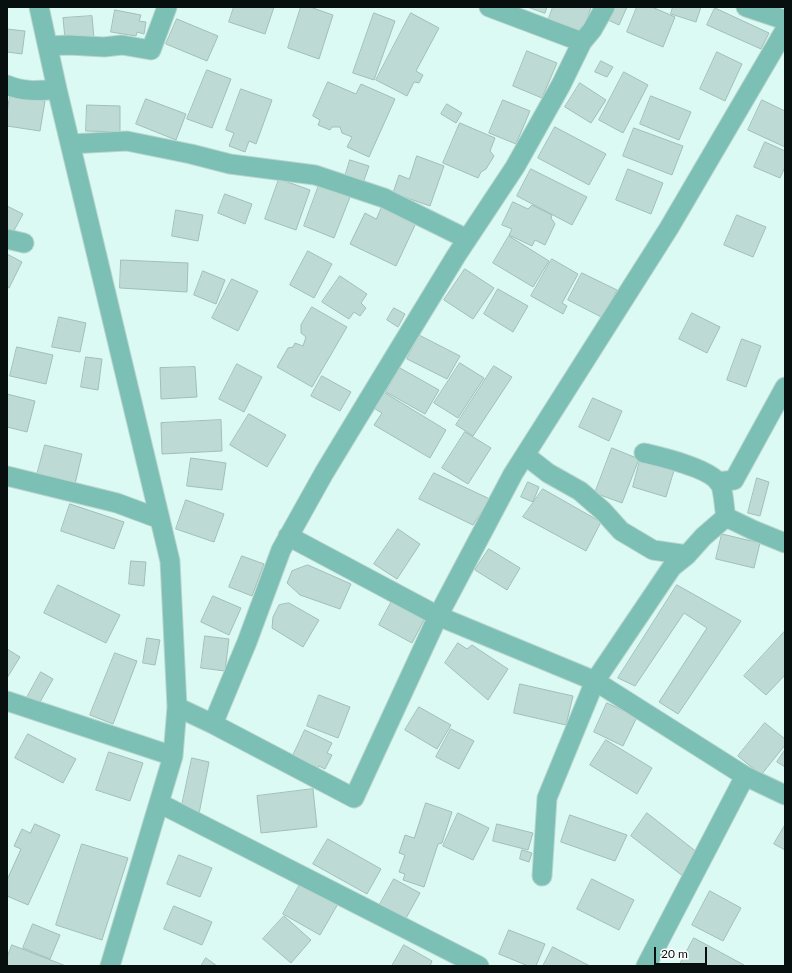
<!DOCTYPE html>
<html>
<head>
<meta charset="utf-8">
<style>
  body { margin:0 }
  #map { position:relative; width:792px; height:973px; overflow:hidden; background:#dcfaf4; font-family:Lato,sans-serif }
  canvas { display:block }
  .frame { position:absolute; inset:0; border:8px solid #07100f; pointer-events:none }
  .scale { position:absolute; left:654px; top:947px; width:53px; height:18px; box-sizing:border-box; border:2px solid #07100f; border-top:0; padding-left:5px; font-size:12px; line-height:14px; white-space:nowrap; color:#07100f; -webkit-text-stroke:3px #fff; paint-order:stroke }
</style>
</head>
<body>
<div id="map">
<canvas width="792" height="973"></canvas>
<div class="frame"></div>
<div class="scale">20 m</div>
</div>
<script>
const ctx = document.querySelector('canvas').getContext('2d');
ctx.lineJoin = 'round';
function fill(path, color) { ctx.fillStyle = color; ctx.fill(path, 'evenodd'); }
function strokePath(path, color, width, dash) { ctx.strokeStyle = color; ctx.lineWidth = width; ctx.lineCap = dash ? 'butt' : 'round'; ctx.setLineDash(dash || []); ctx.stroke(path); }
const building = new Path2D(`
  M234 7H274L265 34 229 22Z
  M301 7H310L333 15 319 59 288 48Z
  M528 7H547L545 13Z
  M553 7H591L582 35 547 24Z
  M614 7H627L619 25 608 20Z
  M637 7H652L675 17 663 47 627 32Z
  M673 7H701L696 22 671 14Z
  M715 8 769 33 761 49 707 25Z
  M115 10 141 15 139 21 146 22 144 34 137 32 136 36 111 32Z
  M374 13 395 21 374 80 353 73Z
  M411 13 439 28 416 71 423 75 419 83 414 82 407 96 376 80Z
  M92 16 94 38 65 39 63 18Z
  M177 19 218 36 207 61 166 44Z
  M7 29 25 31 22 54 7 52Z
  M527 51 557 63 542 98 513 86Z
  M717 52 742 64 725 101 700 89Z
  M601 61 613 67 607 77 595 72Z
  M207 70 231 79 212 128 187 119Z
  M624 72 648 85 623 133 599 120Z
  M328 82 356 94 361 84 395 99 369 157 347 147 352 137 342 133 340 127H332L330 130 318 125 320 120 313 116Z
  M580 83 606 100 591 123 565 107Z
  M241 89 272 100 256 144 249 141 245 152 229 146 234 133 226 130Z
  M10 96 45 101 40 131 7 126V113Z
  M651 96 691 112 679 140 640 124Z
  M146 99 186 114 176 140 136 124Z
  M503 100 530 111 516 144 489 133Z
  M762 100 785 111V147L748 130Z
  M447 104 462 113 456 123 441 114Z
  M87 105 120 106V132L86 131Z
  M460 123 495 138 490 151 494 156 486 169 481 172 478 178 443 163Z
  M555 127 606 154 589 185 538 158Z
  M634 128 683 146 672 175 623 156Z
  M765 142 785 151V167L780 178 754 167Z
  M417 156 444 166 430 206 393 193 399 175 409 179Z
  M350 160 369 166 362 186 344 180Z
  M531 169 587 197 572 225 517 196Z
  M628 169 663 183 651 214 616 200Z
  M279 179 310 190 296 230 265 219Z
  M319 185 350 197 334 238 304 226Z
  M225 194 252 204 245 224 218 213Z
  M513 202 528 209 532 205 552 215 551 218 555 224 545 245 535 240 532 246 509 235 512 229 502 225Z
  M7 206 23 214 11 236 7 234Z
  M382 207 416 223 396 266 350 244 365 213 376 219Z
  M176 210 203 215 198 241 172 236Z
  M737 215 766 227 753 257 724 245Z
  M509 236 549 261 533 287 493 263Z
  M308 251 332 264 314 298 290 285Z
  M7 254 22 262 9 288 7 287Z
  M552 259 578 274 562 303 567 306 563 314 531 296Z
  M121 260 188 263 187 292 120 288Z
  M465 269 494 288 473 319 444 300Z
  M203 271 225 280 216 304 194 295Z
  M582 273 617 290 609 306V321L568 300Z
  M340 276 367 294 361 303 366 308 360 316 354 312 349 319 322 302Z
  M232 279 258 291 238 331 212 318Z
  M498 289 528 306 513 332 484 314Z
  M312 307 347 327 312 387 277 367 288 348 293 347 295 343 303 346 306 337 301 333V325Z
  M394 308 405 314 398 327 387 320Z
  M692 313 720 327 707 353 679 339Z
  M59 317 86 323 80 352 52 347Z
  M419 335 460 356 447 379 407 359Z
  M742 339 761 346 746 387 727 380Z
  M17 347 53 355 46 384 10 376Z
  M86 357 102 359 98 390 81 387Z
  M460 363 484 378 458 418 434 403Z
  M237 364 262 377 244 412 219 399Z
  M494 366 512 377 473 436 456 425Z
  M195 367 197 397 161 399 160 368Z
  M400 368 439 390 425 414 386 392Z
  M322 376 351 392 340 411 311 396Z
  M382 391 446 430 430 458 374 425 382 413 372 407Z
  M7 394 35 401 27 432 7 427Z
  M593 398 622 411 609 441 579 427Z
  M249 414 286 435 267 467 230 445Z
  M221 420 222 451 162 454 161 423Z
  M465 432 491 448 468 484 442 468Z
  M45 445 82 454 75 484 37 475Z
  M612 448 639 459 622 503 595 493Z
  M641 457 675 467 666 497 633 487Z
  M191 458 226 463 222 490 187 486Z
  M434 473 490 499 473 525 419 499Z
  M757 478 769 482 760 516 748 513Z
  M528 482 539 487 533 502 521 497Z
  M543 489 601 522 586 551 523 517Z
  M186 500 224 514 214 542 176 529Z
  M70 504 124 522 114 549 61 531Z
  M398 529 420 544 397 579 374 564Z
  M722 534 760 543 754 568 716 559Z
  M489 549 520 568 507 590 475 570Z
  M242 556 264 564 252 596 229 587Z
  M131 561 146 562 144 586 129 584Z
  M308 565 351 584 340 609 300 595 287 583 292 571Z
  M58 585 120 615 106 643 44 613Z
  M677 585 741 621 678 714 659 702 707 628 684 613 635 686 618 678Z
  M213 596 241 608 229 635 201 622Z
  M393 599 426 616 412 643 379 625Z
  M289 603 319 620 303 647 272 628 273 617 279 605Z
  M785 631V675L766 695 744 676Z
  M205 636 229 639 225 671 201 668Z
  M147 638 160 640 155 665 143 663Z
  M458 643 467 649 472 645 508 669 488 700 445 663Z
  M7 649 20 657 7 678Z
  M115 653 137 661 113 724 90 715Z
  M41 672 53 679 36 709 24 703Z
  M520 684 573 696 566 725 514 713Z
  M319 695 350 707 338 738 307 726Z
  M607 703 637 717 623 746 594 732Z
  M419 707 451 725 437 749 405 730Z
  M765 723 785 739V745L761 775 738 756Z
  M451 729 474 741 459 769 436 757Z
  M305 730 332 743 327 753 332 755 325 769 319 766 315 774 290 762Z
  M28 734 76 759 63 783 15 758Z
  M606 740 652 768 637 794 590 765Z
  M785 750V767L777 762Z
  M109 752 143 763 130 801 96 790Z
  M192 758 209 762 199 814 181 810Z
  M313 789 317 827 261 833 257 796Z
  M426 803 452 812 442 843 438 844 424 887 403 880 405 874 399 872 405 855 399 853 405 835 414 838Z
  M458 813 489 828 473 860 443 846Z
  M647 813 698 853 684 877 631 836Z
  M570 815 627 835 615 861 561 842Z
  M35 824 60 835 28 905 7 896V880L21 849 14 846 22 829 30 833Z
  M497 824 533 833 528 850 493 841Z
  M785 825V850L774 844Z
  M328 839 381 869 367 894 313 864Z
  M82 844 128 858 102 940 56 925Z
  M522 850 532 853 529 862 520 859Z
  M179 855 212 868 200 897 167 884Z
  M394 879 420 893 405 920 379 906Z
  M592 879 634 900 619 930 577 909Z
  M302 881 339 902 320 935 283 914Z
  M710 891 741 908 723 941 692 925Z
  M174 906 212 922 202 945 164 929Z
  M284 916 311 940 291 963 263 939Z
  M33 924 60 935 50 959 23 948Z
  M509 930 545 944 536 966H528L499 954Z
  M694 938 744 965 743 966H685L680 964Z
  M12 945 66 966H7V958Z
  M404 945 432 961 430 966H392Z
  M553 947 590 966H543Z
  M206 958 217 966H201Z`);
fill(building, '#bddad4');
strokePath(building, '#a2beb9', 1);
const street = new Path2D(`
  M39 7 57 89 170 561 177 707 173 756 110 966
  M489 7 582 42
  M746 7 785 20
  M48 46 69 45 104 47 122 45 151 50 167 7
  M7 85C23 92 40 91 57 89
  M70 144 127 141 191 154 230 164 315 175 384 198 467 239
  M7 239 24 243
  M644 453C661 457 714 469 721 486 724 495 724 508 726 517
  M525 455 548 473 580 491 603 511 621 531 653 550 687 555
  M7 476 117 503 160 519
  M718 482 734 480 785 387
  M288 536 438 616 513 474 669 228 785 30
  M7 701 173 756
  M177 707 213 724 354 798 438 616 595 681 745 776 785 795
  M213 724 247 642 281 550 324 473 381 379 456 256 515 167 561 85 582 42 592 30 605 7
  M159 803 479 966
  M542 876 547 798 595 681 672 567 687 555 703 537 726 517 753 530 785 543
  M646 966 745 776`);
strokePath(street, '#bad5cf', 21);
strokePath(street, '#7cbfb4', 19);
</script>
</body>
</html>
